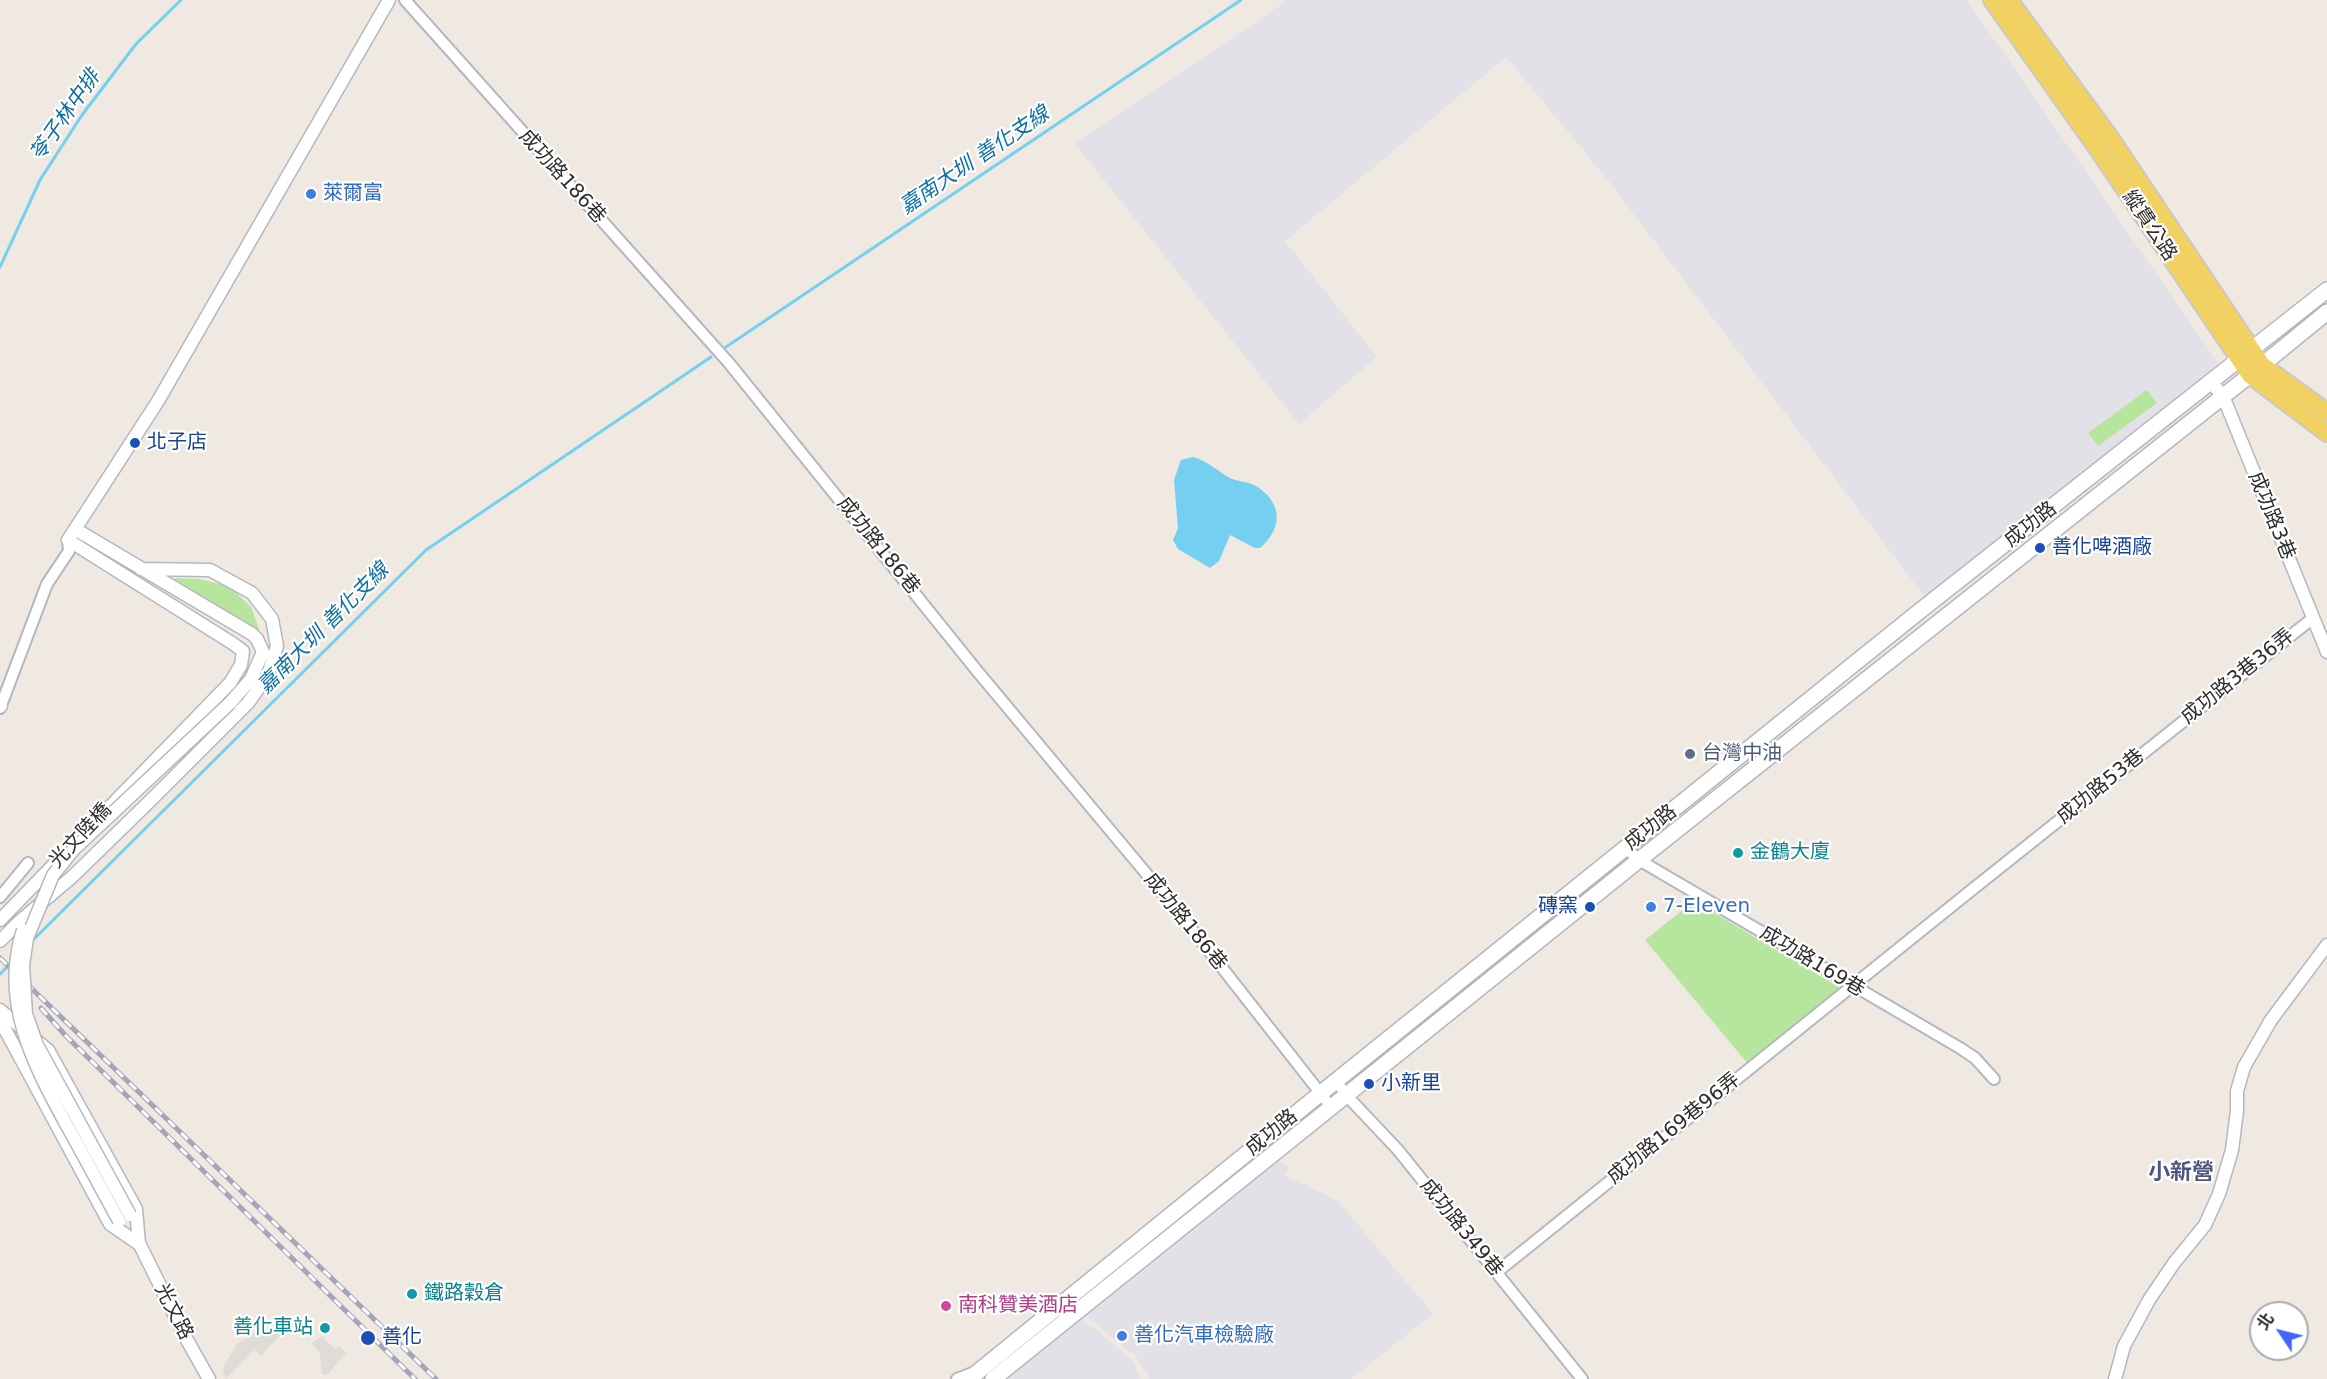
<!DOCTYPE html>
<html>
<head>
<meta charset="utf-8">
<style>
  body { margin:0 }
  #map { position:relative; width:2327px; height:1379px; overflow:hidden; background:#efe9e1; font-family:"DejaVu Sans","Noto Sans TC",sans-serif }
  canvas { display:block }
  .north { position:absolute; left:2249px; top:1301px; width:60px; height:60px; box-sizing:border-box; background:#fff; border:2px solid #ababab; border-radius:50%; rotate:305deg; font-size:16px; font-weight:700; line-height:24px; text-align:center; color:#2e2e2e }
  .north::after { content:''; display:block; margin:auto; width:21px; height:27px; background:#4264fb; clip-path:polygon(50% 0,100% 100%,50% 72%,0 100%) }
</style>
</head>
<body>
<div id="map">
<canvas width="2327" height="1379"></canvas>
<div class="north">北</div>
</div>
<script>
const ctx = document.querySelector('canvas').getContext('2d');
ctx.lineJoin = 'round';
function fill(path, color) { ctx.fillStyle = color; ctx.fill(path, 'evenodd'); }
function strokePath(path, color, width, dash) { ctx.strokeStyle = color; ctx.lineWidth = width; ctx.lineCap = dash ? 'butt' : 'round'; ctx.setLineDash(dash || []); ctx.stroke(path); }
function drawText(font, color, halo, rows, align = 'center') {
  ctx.font = font + ' "DejaVu Sans","Noto Sans TC",sans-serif'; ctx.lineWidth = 4.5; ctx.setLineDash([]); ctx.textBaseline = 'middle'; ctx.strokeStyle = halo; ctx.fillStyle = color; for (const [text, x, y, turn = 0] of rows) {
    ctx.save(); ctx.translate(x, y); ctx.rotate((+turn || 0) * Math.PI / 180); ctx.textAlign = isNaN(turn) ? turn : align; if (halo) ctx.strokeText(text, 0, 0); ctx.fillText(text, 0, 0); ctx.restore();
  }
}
fill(new Path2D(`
  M1288 0H1967L2223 370 1977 556 1925 597 1607 179 1506 57 1285 241 1377 357 1299 424 1075 144Z
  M1279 1161 1289 1168 1284 1175 1338 1201 1433 1314 1351 1379H1149L1148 1374 1135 1356 1085 1315Z
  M1080 1317 1132 1360 1141 1379H1004Z`), '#e3e1e8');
fill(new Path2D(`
  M2147 390 2157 403 2098 446 2088 433Z
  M173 578 198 579 229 586 251 607 260 632Z
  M1694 901 1842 989 1748 1064 1645 940Z`), '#b6e59e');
fill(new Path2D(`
  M268 1330 283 1332 261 1356 254 1350 226 1379 223 1371 225 1363 237 1344 253 1334Z
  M322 1336 335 1349 339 1346 346 1353 327 1375 322 1374 320 1354 312 1343Z`), '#dfdcd8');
fill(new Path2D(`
  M1193 457C1208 461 1217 471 1230 478 1238 482 1248 481 1256 486 1283 503 1283 528 1260 548H1255L1230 535 1219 561 1210 568 1178 549 1173 540 1178 528 1174 480 1181 460Z`), '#75cff0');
strokePath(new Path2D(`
  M0 267 40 180 82 115 136 44 181 0
  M726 347 1241 0
  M31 942 426 550 711 357
  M0 974 12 962`), '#75cff0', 3);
const minor = new Path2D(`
  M405 0 729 363 978 672 1180 914 1332 1108
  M0 708 47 584 69 551 68 540
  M1626 848 1639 860 1960 1048 1975 1058 1994 1079
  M0 897 28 863
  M1336 1081 1347 1096 1398 1150 1582 1379
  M1497 1272C1768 1052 2040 835 2313 618
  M957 1379 975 1372`);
const tertiary = new Path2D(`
  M2211 382 2223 396 2327 652
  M75 529 252 634 257 639 263 652 251 679 230 703
  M0 705 1 706
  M0 920 230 683 241 665 243 651 232 643 68 540 158 401 389 0
  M0 941 20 921 72 877 152 799 248 703 268 675 277 646 272 619 252 593 210 570 141 569
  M0 1010 48 1050 136 1209 139 1244
  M0 1020 110 1224 139 1244
  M137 1239 187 1340 209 1379
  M2115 1379 2124 1346 2149 1300 2174 1263 2205 1225 2219 1194 2232 1150 2237 1111V1091L2244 1067 2271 1020 2327 945`);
const secondary = new Path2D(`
  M969 1379 1321 1093 1916 614 2327 290
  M993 1379 1639 860 2250 375 2327 312`);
const primary = new Path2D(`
  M1992 0 2097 148 2250 375 2327 433
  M2009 0 2111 139 2262 365 2327 412`);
strokePath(minor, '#b4b7c1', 14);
strokePath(tertiary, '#b4b7c1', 15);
strokePath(secondary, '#b4b7c1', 18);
strokePath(primary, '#c9c9c9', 20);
strokePath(minor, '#fff', 10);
strokePath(tertiary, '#fff', 12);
strokePath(secondary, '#fff', 15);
strokePath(primary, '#f2d163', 16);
const rail = new Path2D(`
  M0 958 436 1379
  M41 1008 65 1035 415 1379`);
strokePath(rail, '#a3a6b8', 5);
strokePath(rail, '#fff', 3, [9]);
const tertiaryBridge = new Path2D(`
  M23 930C0 1001 33 1063 66 1124 84 1156 101 1188 119 1221
  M130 1215 37 1045 26 1014 23 965 27 938 53 875 74 849 230 703`);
strokePath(tertiaryBridge, '#b4b7c1', 15, []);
strokePath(tertiaryBridge, '#fff', 12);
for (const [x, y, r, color] of [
  [311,194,6,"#3f7fe0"],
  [135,443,6,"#1a4fb4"],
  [2040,548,6,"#1a4fb4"],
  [1690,754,6,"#5c6f8a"],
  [1738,853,6,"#0f9aa8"],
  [1590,907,6,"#1a4fb4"],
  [1651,907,6,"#3f7fe0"],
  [1369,1084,6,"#1a4fb4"],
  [412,1294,6,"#0f9aa8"],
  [946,1306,6,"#d1479c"],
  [325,1328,6,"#0f9aa8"],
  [1122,1336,6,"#3f7fe0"],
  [368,1338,8,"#1a4fb4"]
]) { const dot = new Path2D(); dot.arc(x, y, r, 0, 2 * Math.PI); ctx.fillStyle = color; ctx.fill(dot); strokePath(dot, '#fff', 2); }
drawText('20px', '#2e2e2e', '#fff', [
  ["成功路186巷",562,177,48],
  ["縱貫公路",2149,226,56],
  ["成功路3巷",2271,516,68],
  ["成功路",2031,525,-38],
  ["成功路186巷",878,546,51],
  ["成功路3巷36弄",2238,677,-39],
  ["成功路53巷",2101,787,-39],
  ["成功路",1651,828,-38],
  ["光文陸橋",81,836,-47],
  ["成功路186巷",1185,922,51],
  ["成功路169巷",1812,962,31],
  ["成功路169巷96弄",1674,1129,-39],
  ["成功路",1272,1133,-39],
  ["成功路349巷",1461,1228,51],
  ["光文路",173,1312,63]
]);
drawText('20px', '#366cbe', '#fff', [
  ["萊爾富",323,194],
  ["7-Eleven",1663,907],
  ["善化汽車檢驗廠",1134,1336]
], 'left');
drawText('20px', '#164399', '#fff', [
  ["北子店",147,443],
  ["善化啤酒廠",2052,548],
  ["磚窯",1578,907,"right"],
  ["小新里",1381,1084],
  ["善化",382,1338]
], 'left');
drawText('20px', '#4e5e75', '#fff', [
  ["台灣中油",1702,754]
], 'left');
drawText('20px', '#0d838f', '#fff', [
  ["金鶴大廈",1750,853],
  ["鐵路穀倉",424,1294],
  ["善化車站",313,1328,"right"]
], 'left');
drawText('20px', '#b23c85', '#fff', [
  ["南科贊美酒店",958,1306]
], 'left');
drawText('italic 21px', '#0d6fa3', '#fff', [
  ["苓子林中排",66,116,-55],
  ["嘉南大圳 善化支線",975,161,-34],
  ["嘉南大圳 善化支線",324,629,-45]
]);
drawText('bold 22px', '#4d5680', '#fff', [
  ["小新營",2181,1173]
]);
</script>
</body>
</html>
